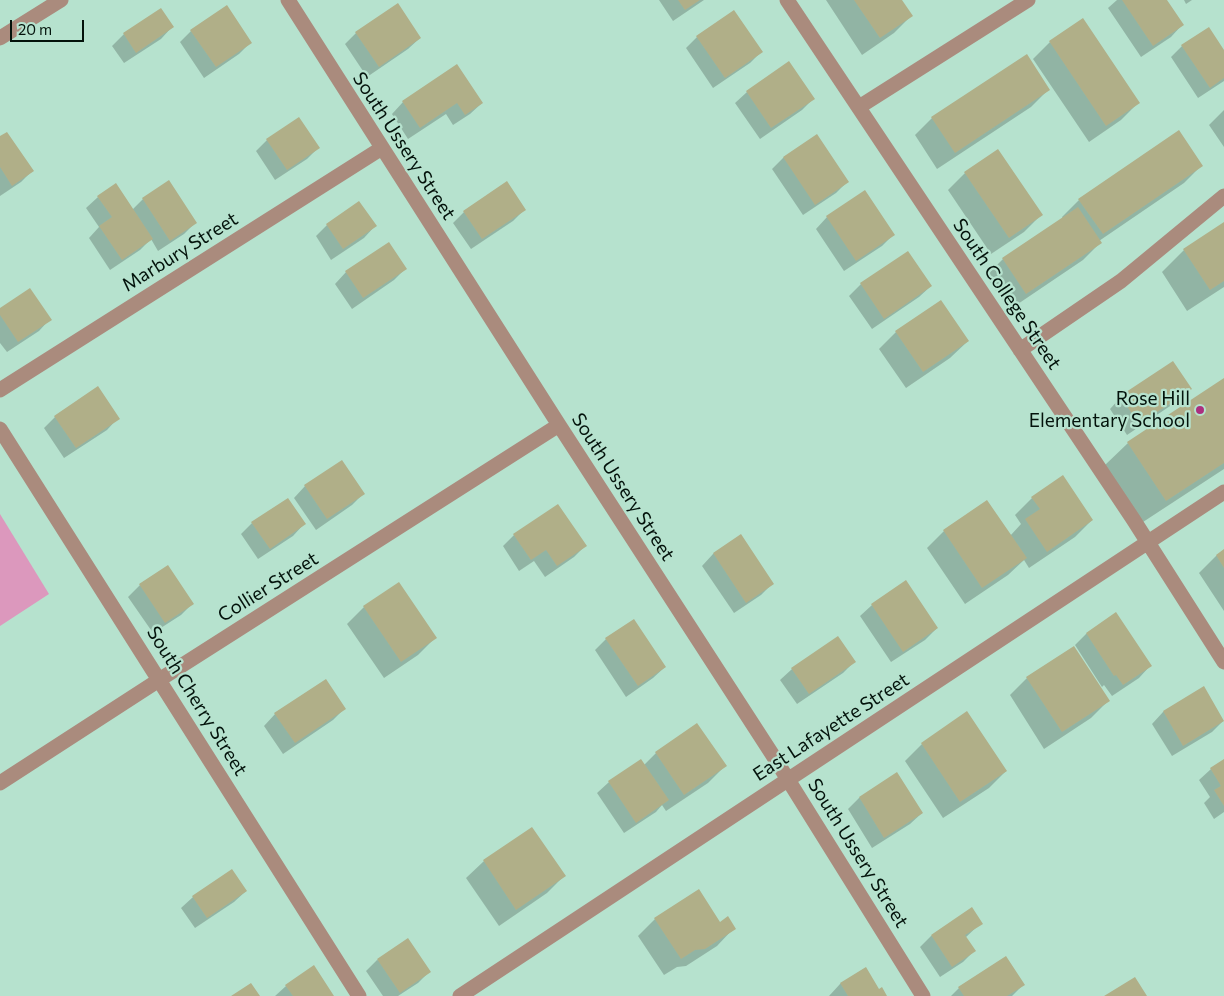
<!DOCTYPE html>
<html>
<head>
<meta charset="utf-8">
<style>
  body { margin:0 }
  #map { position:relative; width:1224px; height:996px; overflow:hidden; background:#b6e2ce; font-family:Commissioner,sans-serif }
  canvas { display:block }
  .scale { position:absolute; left:10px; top:20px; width:74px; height:22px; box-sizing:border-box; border:2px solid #03120b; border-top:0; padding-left:6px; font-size:15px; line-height:18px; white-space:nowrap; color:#03120b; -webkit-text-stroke:4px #b6e2ce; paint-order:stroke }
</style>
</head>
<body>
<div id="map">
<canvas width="1224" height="996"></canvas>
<div class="scale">20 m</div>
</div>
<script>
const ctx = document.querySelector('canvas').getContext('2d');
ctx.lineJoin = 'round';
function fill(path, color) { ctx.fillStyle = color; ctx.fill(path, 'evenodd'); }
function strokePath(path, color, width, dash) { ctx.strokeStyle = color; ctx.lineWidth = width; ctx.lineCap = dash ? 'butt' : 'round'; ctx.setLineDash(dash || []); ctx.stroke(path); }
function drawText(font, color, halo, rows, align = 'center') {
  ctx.font = font + ' Commissioner,sans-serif'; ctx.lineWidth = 4.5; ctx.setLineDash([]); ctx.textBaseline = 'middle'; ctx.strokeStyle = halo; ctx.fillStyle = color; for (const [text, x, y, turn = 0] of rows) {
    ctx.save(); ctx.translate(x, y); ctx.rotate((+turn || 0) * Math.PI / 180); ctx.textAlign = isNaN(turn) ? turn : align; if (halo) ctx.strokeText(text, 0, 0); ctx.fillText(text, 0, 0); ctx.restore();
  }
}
fill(new Path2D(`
  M0 514 49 594 0 626Z`), '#dc98bd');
fill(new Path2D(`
  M659 0H704L673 21Z
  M826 0H900L911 16 894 33 862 55Z
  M1117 0H1165L1182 25 1171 37 1141 57 1108 8Z
  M1184 0H1192L1186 4Z
  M160 10 172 27 161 39 124 63 112 46 124 34Z
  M191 31 250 43 239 54 204 78 180 42Z
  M356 33 420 38 408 49 367 77 345 44Z
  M697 37 761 52 750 63 713 88 686 48Z
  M1050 42 1138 103 1121 120 1089 142 1033 59Z
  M1182 46 1224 52V81L1198 98 1171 57Z
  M1048 90 1031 107 937 169 915 135 932 118Z
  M747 92 813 99 802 110 760 139 735 103Z
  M403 102 482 103 470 114 453 125 446 114 408 139 392 114Z
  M1224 110V147L1209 125Z
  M816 136 847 182 836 193 803 215 772 169 783 158Z
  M0 138 32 171 21 182 0 196Z
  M267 140 318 148 307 159 275 180 256 151Z
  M1201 166 1184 183 1099 241 1100 243 1083 260 1009 310 986 276 1003 259 1063 219 1062 217 1079 200Z
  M965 173 1041 215 1024 232 991 254 948 190Z
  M98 197 132 210 143 199 195 223 184 234 158 251 151 239 140 250 110 270 89 238 99 227 86 208Z
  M524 210 513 221 471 249 453 223 464 212Z
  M827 217 893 235 882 246 844 271 816 229Z
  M1224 224V287L1187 311 1162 272 1184 250Z
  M327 225 375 226 364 238 331 260 316 236Z
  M908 253 931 286 919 297 872 329 849 296 861 284Z
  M405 269 394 280 352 309 335 284 346 272Z
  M0 310 50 319 39 331 7 352 0 343Z
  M896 332 968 341 950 358 906 388 879 349Z
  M1224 380V469L1143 522 1105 465 1128 443Z
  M1190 388 1179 400 1127 435 1110 409 1121 397Z
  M55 417 118 418 107 430 64 458 44 428Z
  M305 486 363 494 352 505 316 530 294 498Z
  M1032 498 1092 520 1075 537 1029 568 1024 560 1008 575 965 604 927 548 944 531 1010 536 1021 524 1015 515Z
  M252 523 304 524 293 536 258 559 241 534Z
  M514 535 585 546 574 557 545 577 534 561 519 571 503 546Z
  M740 536 772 584 761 595 734 613 702 566 713 554Z
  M1224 551V611L1199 573 1216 556Z
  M167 567 192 604 181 615 153 633 128 597 140 585Z
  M872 605 937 628 925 640 891 662 860 616Z
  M364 607 435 638 418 655 384 678 347 624Z
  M1116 614 1150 666 1139 678 1112 696 1104 685 1102 687 1075 645 1086 634Z
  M606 639 665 667 653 678 626 697 595 650Z
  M854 662 843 673 797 704 780 680 792 669Z
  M1027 678 1108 701 1091 718 1044 749 1010 695Z
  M1204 688 1223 721 1212 732 1172 756 1152 724 1163 712Z
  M344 709 333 720 283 754 264 726 275 714Z
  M697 725 725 766 708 783 666 811 662 805 656 812 624 833 597 793 609 782 641 760 644 765 656 753Z
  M922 744 1006 771 989 788 943 818 905 761Z
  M1224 760V812L1214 819 1204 803 1210 797 1199 780 1211 769Z
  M897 774 922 813 910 824 872 848 848 809 859 798Z
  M532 828 564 876 547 893 499 926 466 878 484 861Z
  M246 891 234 902 195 928 181 908 193 897Z
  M655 919 720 923 734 928 717 946 686 966 677 967 664 975 638 936Z
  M981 923 965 938 974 951 963 962 940 977 920 947 931 936Z
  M377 960 429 972 418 983 398 996H383L366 971Z
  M865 968 879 991 886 996H829L840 984Z
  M1023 985 1012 996H951L959 988Z
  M286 986 333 996H275Z`), '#0003');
fill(new Path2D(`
  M678 0H700L685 10Z
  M854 0H902L913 16 880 38Z
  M1122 0H1167L1184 25 1153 46Z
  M398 3 421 38 379 67 355 32Z
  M227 5 252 43 216 67 190 30Z
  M161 8 174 27 136 53 123 33Z
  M734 10 763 52 725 78 696 36Z
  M1083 18 1140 103 1106 126 1049 41Z
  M1209 27 1224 50V78L1210 88 1181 45Z
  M1027 54 1050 90 955 153 931 117Z
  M789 61 815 99 771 128 746 91Z
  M457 64 483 103 465 115 457 103 420 128 402 101Z
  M299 117 320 148 287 170 266 139Z
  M1179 130 1203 166 1103 234 1078 199Z
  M7 132 34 171 12 186 0 167V136Z
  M817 134 849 182 815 205 783 157Z
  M998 149 1043 215 1009 238 964 172Z
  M169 180 197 223 170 241 142 198Z
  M507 181 526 210 482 239 463 211Z
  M116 183 153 239 122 260 99 226 112 217 97 196Z
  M865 190 895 235 856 261 826 216Z
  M359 201 377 226 343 249 326 224Z
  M1078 207 1102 243 1026 294 1002 258Z
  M1224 222V281L1210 290 1183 249Z
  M389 242 407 269 363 298 345 271Z
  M908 251 932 286 884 319 860 283Z
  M30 288 52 320 18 342 0 315V308Z
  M941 300 969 341 923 372 895 331Z
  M1173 361 1192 389 1139 424 1120 396Z
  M1224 378V463L1166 501 1127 442Z
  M98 386 120 419 76 448 54 416Z
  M342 460 365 494 327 519 304 485Z
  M1063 475 1093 520 1047 552 1025 519 1040 509 1031 497Z
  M288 498 306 524 270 549 251 522Z
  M987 500 1027 558 982 588 943 530Z
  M558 504 587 546 557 566 546 550 531 560 513 534Z
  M741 534 774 584 746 603 713 553Z
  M1224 549V568L1216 555Z
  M168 565 194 604 165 623 139 584Z
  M906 580 938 628 903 652 871 604Z
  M399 582 437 638 401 662 363 606Z
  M1116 612 1152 666 1123 685 1116 675 1114 676 1086 633Z
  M634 619 666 667 638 686 605 638Z
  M838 636 856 662 809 694 791 668Z
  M1074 646 1110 701 1062 732 1026 677Z
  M326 679 346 709 295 743 274 713Z
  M1204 686 1224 721 1183 746 1163 711Z
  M967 711 1007 771 960 802 921 743Z
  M697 723 727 766 684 795 655 752Z
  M641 759 669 800 636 823 608 781Z
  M1224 759V806L1214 790 1221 786 1210 768Z
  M897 772 923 813 884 838 859 797Z
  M532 827 566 876 516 910 483 860Z
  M232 869 247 891 207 918 192 896Z
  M699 889 720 922 728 916 736 929 705 949 695 950 681 959 654 918Z
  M972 907 983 924 965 935 976 951 952 967 931 935Z
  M408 938 431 972 400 993 377 959Z
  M1006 956 1025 985 1007 996H964L958 987Z
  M314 965 334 996H293L285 985Z
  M866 967 879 989 882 987 887 996H848L840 983Z
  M1135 977 1147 996H1104Z
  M251 983 260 996H231Z`), '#b0af88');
strokePath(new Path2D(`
  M288 0 559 425 772 754 923 996
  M787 0 1133 519 1224 662
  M0 38 61 0
  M859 107 1028 0
  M1020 350 1121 281 1224 196
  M0 390 382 148
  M0 429 359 996
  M0 783 159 680 559 425
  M460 996 1224 492`), '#aa8b7d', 15);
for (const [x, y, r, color] of [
  [1200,410,5,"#ac2f7f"]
]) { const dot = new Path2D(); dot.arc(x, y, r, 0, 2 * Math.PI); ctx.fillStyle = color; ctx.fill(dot); strokePath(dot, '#b6e2ce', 2); }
drawText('19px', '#03120b', '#b6e2ce', [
  ["South Ussery Street",404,146,57],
  ["Marbury Street",180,252,-32],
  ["South College Street",1007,294,56],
  ["South Ussery Street",623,487,57],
  ["Collier Street",268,587,-32],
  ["South Cherry Street",197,701,58],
  ["East Lafayette Street",831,727,-33],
  ["South Ussery Street",858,853,58]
]);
drawText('19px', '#03120b', '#b6e2ce', [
  ["Rose Hill",1190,399],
  ["Elementary School",1190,421]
], 'right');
</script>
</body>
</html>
